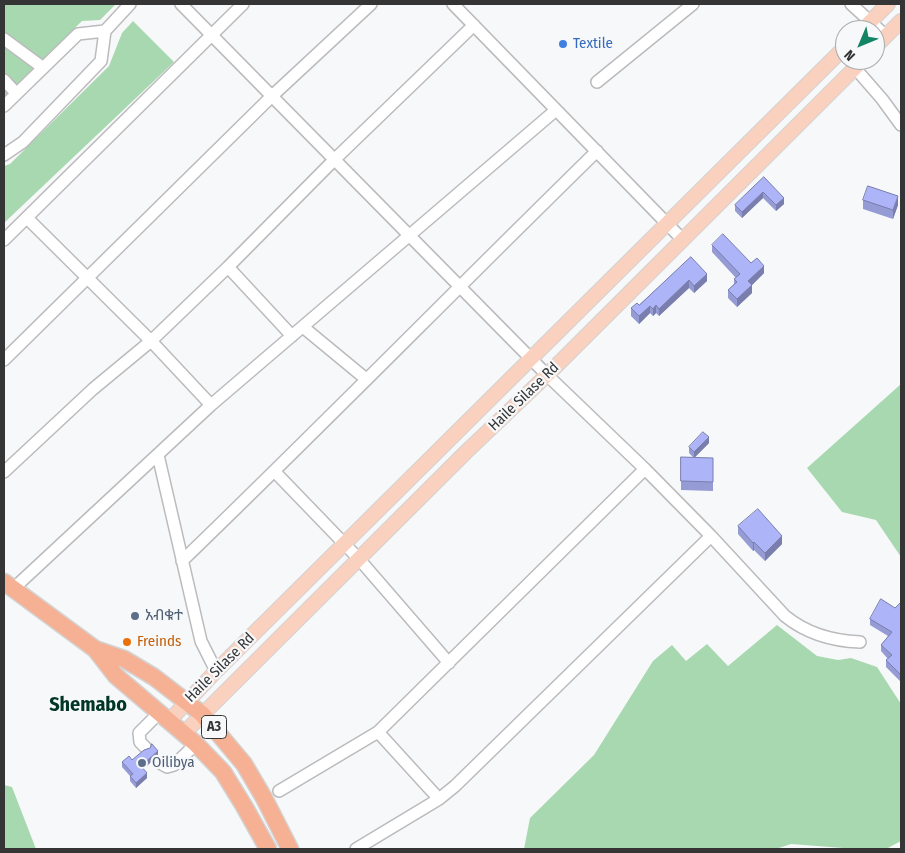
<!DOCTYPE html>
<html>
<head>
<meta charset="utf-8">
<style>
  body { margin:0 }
  #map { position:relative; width:905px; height:853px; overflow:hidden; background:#f7f8fa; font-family:"Fira Sans Condensed",sans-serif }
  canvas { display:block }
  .frame { position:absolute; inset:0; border:5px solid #353536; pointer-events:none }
  .north { position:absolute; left:835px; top:20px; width:50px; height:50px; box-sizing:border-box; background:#f7f8fa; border:1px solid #a9aaac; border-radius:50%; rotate:225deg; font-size:14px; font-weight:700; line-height:20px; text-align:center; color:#353536 }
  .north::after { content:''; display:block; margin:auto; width:18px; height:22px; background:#138564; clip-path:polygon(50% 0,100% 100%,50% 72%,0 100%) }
</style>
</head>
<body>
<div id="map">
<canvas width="905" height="853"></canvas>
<div class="frame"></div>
<div class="north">N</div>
</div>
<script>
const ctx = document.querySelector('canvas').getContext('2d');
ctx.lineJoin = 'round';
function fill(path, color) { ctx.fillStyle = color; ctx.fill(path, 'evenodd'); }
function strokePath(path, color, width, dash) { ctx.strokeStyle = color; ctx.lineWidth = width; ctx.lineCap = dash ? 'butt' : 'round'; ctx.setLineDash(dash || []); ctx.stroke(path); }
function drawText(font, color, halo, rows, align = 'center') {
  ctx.font = font + ' "Fira Sans Condensed","Noto Sans Ethiopic",sans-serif'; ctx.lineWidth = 4.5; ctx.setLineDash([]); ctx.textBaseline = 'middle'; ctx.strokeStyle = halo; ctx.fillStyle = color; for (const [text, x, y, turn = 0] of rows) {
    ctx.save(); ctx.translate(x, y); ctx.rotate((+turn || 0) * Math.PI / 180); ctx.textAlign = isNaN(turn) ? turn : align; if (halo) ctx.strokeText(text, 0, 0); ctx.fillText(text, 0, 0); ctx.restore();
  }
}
fill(new Path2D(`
  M4 4H116L100 20 82 21 4 97Z
  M133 21 174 62 4 223V166L10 164 109 66 122 33Z
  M901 384V557L876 520 842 512 807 468Z
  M777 625 817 656 838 660 851 658 877 667 901 704V841L886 849H856L791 844 776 849H524L530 818 594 755 653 661 672 645 686 661 707 644 728 666Z
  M4 785 12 787 36 849H4Z`), '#a8d8af');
const minor = new Path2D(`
  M181 4 547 375 645 469 711 536 785 616C806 633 833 641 860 642
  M453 4 682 239
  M851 4 886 36
  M4 39 42 67
  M855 68 882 99 901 125
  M4 80 16 93
  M597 82 693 4
  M4 106 78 34 105 31
  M4 155 23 142 101 61 105 31 130 4
  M27 218 151 341 211 405
  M4 240 243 4
  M228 267 292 336
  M303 327 366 379
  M4 360 272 96 371 4
  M158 455 201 641 216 671
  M4 472 93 389 151 341 228 267 335 159 474 25
  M275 472 359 559 449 663
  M182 561C322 426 458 287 597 151
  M13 589 211 405 556 110
  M378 732 439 799
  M145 747 140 742 139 733 160 712
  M160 763 167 767 174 765 196 744
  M279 791 378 732 645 469
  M356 849 439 799 455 786 711 536`);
const major = new Path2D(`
  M862 30 888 4
  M875 47 901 21
  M170 720 216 671 845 47
  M184 733 466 452 547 375 863 60`);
const highway = new Path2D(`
  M4 582 95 649 116 676 196 744 223 772 244 806 268 849
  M95 649 124 659 154 677 202 714 244 764 264 798 290 849`);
strokePath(minor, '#bbbbbd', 14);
strokePath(major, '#d3d3d3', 16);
strokePath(highway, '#d3d3d3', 19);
strokePath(minor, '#fff', 11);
strokePath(major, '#fad0be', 14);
strokePath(highway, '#f6b093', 16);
fill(new Path2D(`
  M764 177 784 204 776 211 763 198 742 218 735 211V205Z
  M863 200 898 205 893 219 863 209Z
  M712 245 751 263 764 273 752 285V293L737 307 728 298V290L734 284V279L736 278 712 252Z
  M691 257 707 281 694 293 689 288 659 316 656 313 653 316 650 313 639 324 631 316V308L639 305Z
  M709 443 694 458H713V491L681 490V457L694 458 689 453V447Z
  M738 526 782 544 765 561 754 550 753 551 738 534Z
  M901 602V682L886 667V660L888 659 881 651V645L888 636 870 625V619L895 608Z
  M158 756 143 769 147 778 136 788 130 781V776L122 767V762Z`), '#959bd4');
fill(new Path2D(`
  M763 192V198L742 218V212Z
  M898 196V205L893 219V210Z
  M784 198V204L776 211V205Z
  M764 266V273L752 285V293L737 307V299L748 281Z
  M707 274V281L694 293V286Z
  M689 280V288L659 316V309Z
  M656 305V313L653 316V309Z
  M650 306V313L639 324V316Z
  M709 437V443L694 458V452Z
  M782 536V544L765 561V553Z
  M754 542V550L753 551V543Z
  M158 751V756L141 771V766Z
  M147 773V778L136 788V783Z`), '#797ead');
const building = new Path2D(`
  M764 177 784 198 776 205 763 192 742 212 735 205Z
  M868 186 898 196 893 210 863 200Z
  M723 234 751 263 757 258 764 266 748 281 752 285 737 299 728 290 737 282 734 279 740 274 712 245Z
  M691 257 707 274 694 286 689 280 659 309 656 305 653 309 650 306 639 316 631 308 637 303 639 305Z
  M703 432 709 437 694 452 689 447Z
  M681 457 713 458V482L681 481Z
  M758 509 782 536 765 553 754 542 753 543 738 526Z
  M881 599 895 608 901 602V675L886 660 892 655 881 645 892 632 870 619Z
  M152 744 158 751 141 766 147 773 136 783 130 776 133 774 122 762 129 756 132 760 144 750 150 748Z`);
fill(building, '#adb4f7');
strokePath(building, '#797ead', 1);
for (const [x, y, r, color] of [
  [563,44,5,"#3f7fe0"],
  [135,616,5,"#5c6f8a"],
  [127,642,5,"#e8710a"],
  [142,763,5,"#5c6f8a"]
]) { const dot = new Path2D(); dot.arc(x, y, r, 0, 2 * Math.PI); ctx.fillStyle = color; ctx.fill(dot); strokePath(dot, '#f7f8fa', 2); }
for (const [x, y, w] of [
  [214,727,25]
]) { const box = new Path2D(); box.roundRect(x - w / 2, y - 11.5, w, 23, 4); ctx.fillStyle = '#f7f8fa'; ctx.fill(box); strokePath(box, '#353536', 1); }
drawText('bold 14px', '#353536', null, [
  ["A3",214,727]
]);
drawText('15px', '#366cbe', '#f7f8fa', [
  ["Textile",573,44]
], 'left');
drawText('15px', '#353536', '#f7f8fa', [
  ["Haile Silase Rd",524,397,-44],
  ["Haile Silase Rd",220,668,-45]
]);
drawText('15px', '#4e5e75', '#f7f8fa', [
  ["አብቁተ",145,616],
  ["Oilibya",152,763]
], 'left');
drawText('15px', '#c56008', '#f7f8fa', [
  ["Freinds",137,642]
], 'left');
drawText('bold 20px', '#013626', '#f7f8fa', [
  ["Shemabo",88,705]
]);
</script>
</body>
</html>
